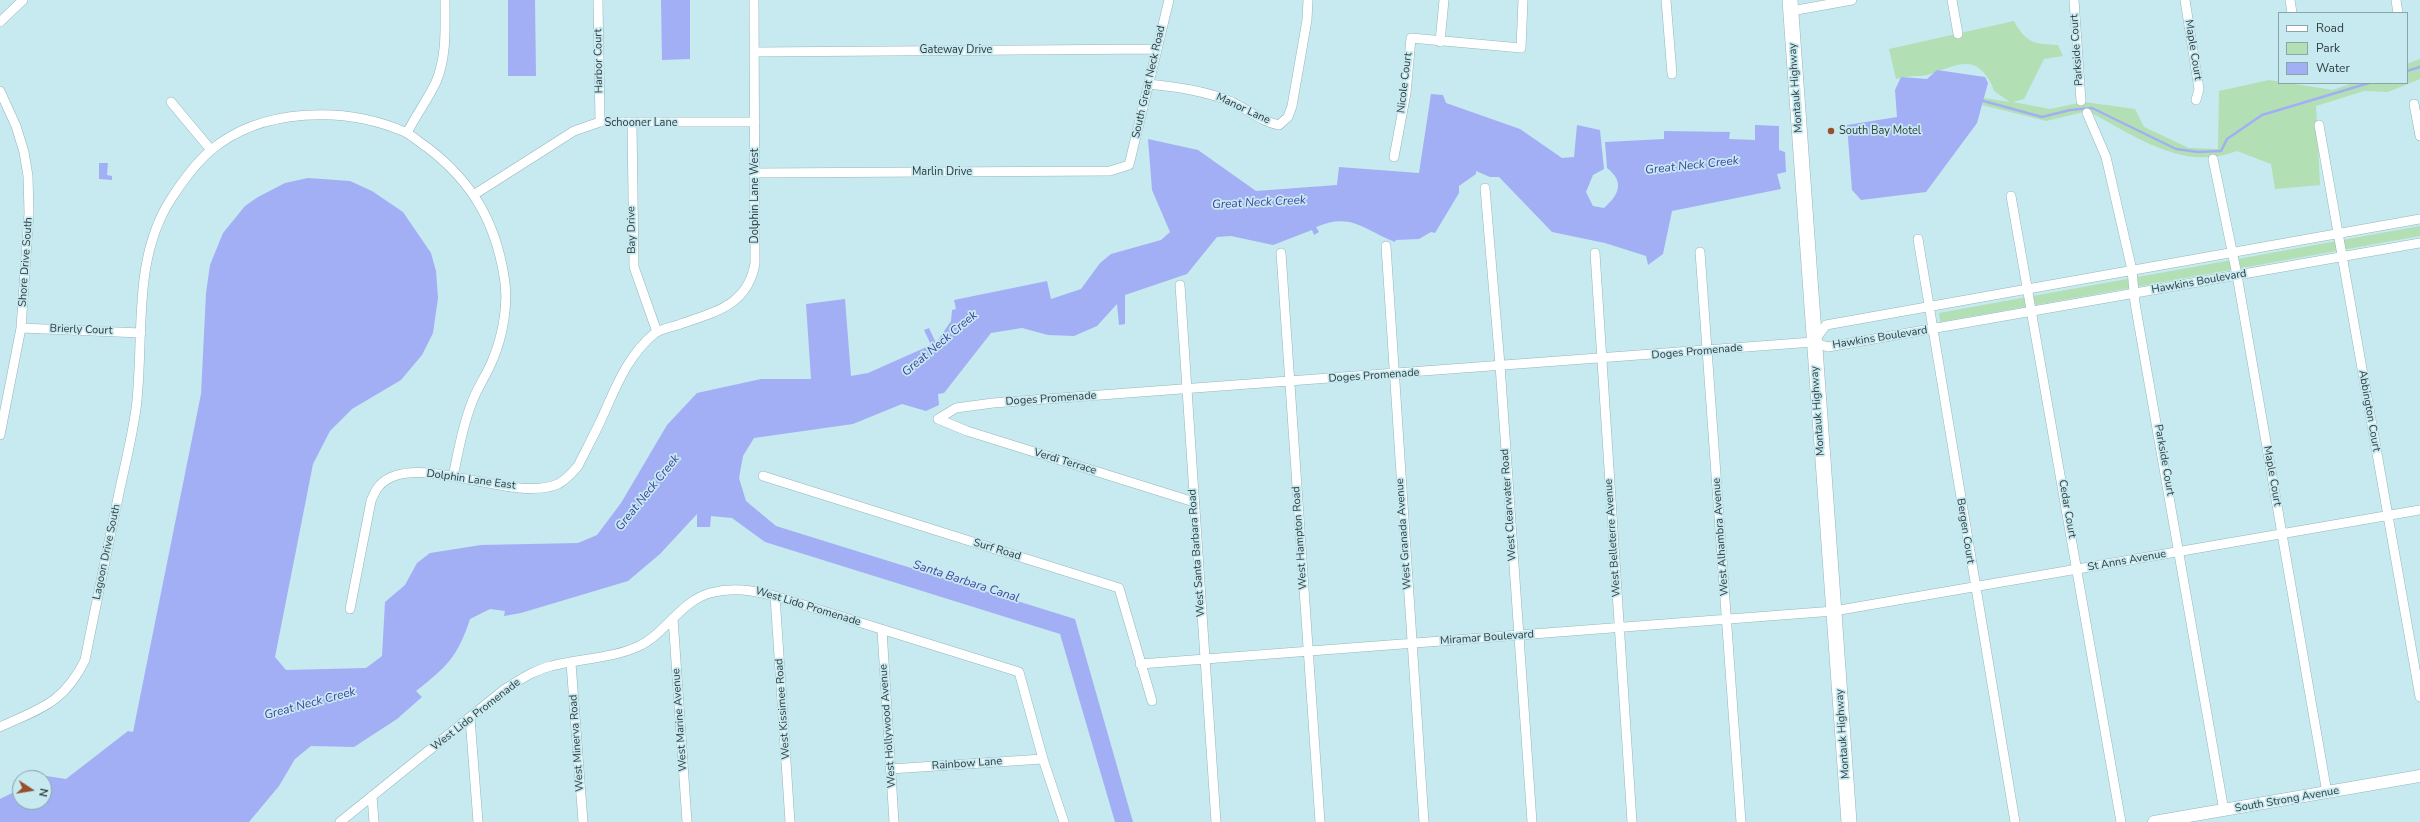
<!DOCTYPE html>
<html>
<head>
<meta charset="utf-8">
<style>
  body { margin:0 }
  #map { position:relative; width:2420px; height:822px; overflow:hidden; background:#c7e9f0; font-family:"Nunito Sans",sans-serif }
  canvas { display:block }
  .legend { position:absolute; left:2278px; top:12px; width:130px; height:72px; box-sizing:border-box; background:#c7e9f0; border:1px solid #8aa4a9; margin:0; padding:5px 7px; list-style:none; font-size:12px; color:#2e3c3f }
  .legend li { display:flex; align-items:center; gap:8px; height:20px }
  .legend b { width:20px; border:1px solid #8aa4a9 }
  .north { position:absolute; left:12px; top:770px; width:40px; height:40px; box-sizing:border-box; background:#c7e9f0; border:1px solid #8aa4a9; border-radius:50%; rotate:102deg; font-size:11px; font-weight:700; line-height:16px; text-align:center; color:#2e3c3f }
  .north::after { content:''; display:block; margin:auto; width:14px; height:18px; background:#97502a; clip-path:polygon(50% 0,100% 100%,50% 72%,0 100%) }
</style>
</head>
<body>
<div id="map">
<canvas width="2420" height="822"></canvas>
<ul class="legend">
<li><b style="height:5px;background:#fff"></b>Road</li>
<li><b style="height:11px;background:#b2dfb3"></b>Park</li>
<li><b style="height:11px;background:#a3aff5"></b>Water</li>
</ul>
<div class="north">N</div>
</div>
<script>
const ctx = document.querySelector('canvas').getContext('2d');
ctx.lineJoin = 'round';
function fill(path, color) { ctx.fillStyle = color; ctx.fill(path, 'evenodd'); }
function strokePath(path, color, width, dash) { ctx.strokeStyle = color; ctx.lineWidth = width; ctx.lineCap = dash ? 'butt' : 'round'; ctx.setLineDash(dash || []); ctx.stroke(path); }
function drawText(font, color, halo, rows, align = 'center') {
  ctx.font = font + ' "Nunito Sans",sans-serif'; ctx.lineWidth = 3.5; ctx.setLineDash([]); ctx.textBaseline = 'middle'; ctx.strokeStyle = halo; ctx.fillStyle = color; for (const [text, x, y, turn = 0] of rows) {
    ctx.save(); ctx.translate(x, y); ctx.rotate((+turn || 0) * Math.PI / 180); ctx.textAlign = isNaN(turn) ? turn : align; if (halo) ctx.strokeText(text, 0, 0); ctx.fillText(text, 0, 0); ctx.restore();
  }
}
fill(new Path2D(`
  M2014 21C2026 43 2034 44 2058 45L2063 56 2044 59 2024 99 2013 102 2050 109 2084 102 2135 109 2144 127 2189 148 2218 149 2219 91 2269 80 2333 90 2353 83H2407V64L2420 59V79L2388 92 2364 91 2316 106 2320 185 2275 189 2271 164 2237 151C2183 172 2135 136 2088 111L2046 121 1982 105 1984 98 2010 102 1994 91C1991 79 1980 64 1967 64 1956 63 1938 72 1927 75 1917 77 1909 75 1896 79L1889 49Z
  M2420 226V236L1940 322 1939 313Z`), '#b2dfb3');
fill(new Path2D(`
  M508 0H535L536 76H508Z
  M661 0H690V59L662 60Z
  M1937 70 1985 77 1988 83 1977 123 1926 192 1861 200 1852 190 1847 125 1897 117 1895 90 1901 77 1927 79Z
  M1431 94 1443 95 1446 103 1520 129 1562 158 1574 157 1577 125 1600 130 1604 169 1593 175 1586 192 1593 206 1604 208C1619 195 1625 182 1607 168L1605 142 1664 139V131L1730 132 1729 139 1755 140V125L1779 126V150L1785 152 1786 172 1777 174 1781 189 1672 211 1663 254 1648 265 1646 256 1605 243 1552 232 1499 177H1490L1476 171V174L1459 186V193L1435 233 1431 232 1419 239 1396 240 1395 242C1363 229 1351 212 1316 227L1319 232 1314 235 1312 230 1273 245 1231 236 1217 237 1187 274 1125 295V324L1119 325 1117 304 1097 326 1074 336 1048 335 1022 328 991 333 944 393 938 394 939 405 926 411 902 404 853 424 754 438 743 456 739 478 746 501 776 526 1075 619 1133 822H1115L1060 634 765 542 732 518 711 516 710 527H697V514L660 554 628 581 521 613 504 616 505 611 490 609 470 619C458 656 447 667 416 691L422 697 397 719 354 747 311 746 295 759 279 786 249 822H0V799L20 789V802H44V778H41L46 776 66 779 128 731 133 732 201 394 206 293 210 265 223 233 245 206 258 197 285 183 308 178 350 181 372 191 403 212 431 253 436 271 438 298 433 333 422 355 401 380 352 409 330 431 313 464 275 657 286 670 366 668 382 656 385 602 405 585 417 563 430 553 481 545 578 543 597 535 621 503 667 425 697 393 761 379H811L806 304 845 299 851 376 868 373 931 345 924 330 929 328 936 343 951 321 952 310 956 309 954 300 1047 281 1051 299 1081 289 1100 263 1111 254 1161 240 1170 232 1152 190 1148 139 1198 150 1256 191 1337 185 1339 167 1419 173Z
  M99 163H108L107 175 112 176V180L99 179Z`), '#a3aff5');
strokePath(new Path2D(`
  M2407 71 2420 67
  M1980 100 2042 117 2070 110 2092 108 2176 149 2198 152 2221 151 2227 139 2262 115 2369 83`), '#a3aff5', 2.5);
const minor = new Path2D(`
  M598 0 600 122
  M1666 0 1672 74
  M1952 0 1958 34
  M2074 0 2081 101
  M2185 0 2199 89 2196 100
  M2290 0 2292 13
  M2396 0 2398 13
  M1791 11 1852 0
  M0 22 23 0
  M1440 42 1444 0
  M755 52 1157 49
  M1149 84C1177 87 1206 91 1232 102 1247 109 1262 122 1279 125L1288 117 1292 106 1307 20 1308 0
  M0 91 16 126 24 152 28 176 29 213 21 328 0 435
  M171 102 211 150
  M2414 104 2420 136
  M2087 113 2106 157 2132 270 2135 303 2224 811
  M632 123 634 267 657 332
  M2319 125 2420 697
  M407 133C416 115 428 99 436 82 447 56 445 28 445 0
  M1394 157 1406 93 1411 38 1521 48 1523 0
  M2213 159 2237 275 2327 793
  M754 173 1110 171 1129 165 1169 0
  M1485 188 1500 365 1532 822
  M475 194 574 131 600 122H755
  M2011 196 2121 822
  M1918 239 2015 822
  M1386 246 1424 822
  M1700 252 1741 822
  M1281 253 1320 822
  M1595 253 1632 822
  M1180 285 1216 822
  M21 328 141 333
  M1814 341 1826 325 2420 219
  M938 419 956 408 993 403 1813 342 1828 347 2420 243
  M938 419 967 431 1194 502
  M763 476 1119 588 1152 701
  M775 596 790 822
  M350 609 371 501C373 496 376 489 380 485 414 449 511 504 558 484 566 480 572 473 578 466 586 450 594 435 601 420 616 387 627 356 655 333 661 329 671 327 678 325 714 312 748 306 755 263L754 0
  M673 618 687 822
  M882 630 894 822
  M571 663 583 822
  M1140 664 1834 611 2420 510
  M470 718 478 822
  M0 727C41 708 64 703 85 660 96 604 108 548 119 493 125 465 132 437 136 409 145 339 131 261 171 199 182 182 195 164 210 151 261 107 346 106 405 132 413 136 420 143 428 148 472 182 495 221 504 276 509 302 503 335 493 359 487 375 476 389 471 405 462 428 458 453 453 477
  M890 769 1043 759
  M372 796 374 822
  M340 822 505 689C520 680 534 670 551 666 581 658 611 659 639 646 665 634 681 601 710 593 733 587 752 590 775 596L1019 672 1043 759 1064 822`);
const tertiary = new Path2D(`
  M2154 822 2420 776`);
const primary = new Path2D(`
  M1790 0 1849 822`);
strokePath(minor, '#95b5bc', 10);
strokePath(tertiary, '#95b5bc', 13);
strokePath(primary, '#95b5bc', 16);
strokePath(minor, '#fff', 9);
strokePath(tertiary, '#fff', 12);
strokePath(primary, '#fff', 15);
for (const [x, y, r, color] of [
  [1831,131,4,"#97502a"]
]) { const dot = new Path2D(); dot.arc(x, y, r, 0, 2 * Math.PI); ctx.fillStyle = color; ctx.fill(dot); strokePath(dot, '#c7e9f0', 1.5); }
drawText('11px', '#2e3c3f', '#c7e9f0', [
  ["Gateway Drive",956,50],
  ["Parkside Court",2077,50,-94],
  ["Maple Court",2193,50,81],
  ["Harbor Court",599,61,-91],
  ["South Great Neck Road",1149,82,-77],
  ["Nicole Court",1405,83,-83],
  ["Montauk Highway",1796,88,-94],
  ["Manor Lane",1243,109,25],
  ["Schooner Lane",641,123],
  ["Marlin Drive",942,172],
  ["Dolphin Lane West",755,196,-90],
  ["Bay Drive",632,230,-91],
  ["Shore Drive South",26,262,-86],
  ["Hawkins Boulevard",2199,282,-10],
  ["Brierly Court",81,330,2],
  ["Hawkins Boulevard",1880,338,-9],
  ["Doges Promenade",1697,352,-5],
  ["Doges Promenade",1374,376,-4],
  ["Doges Promenade",1051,399,-4],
  ["Montauk Highway",1818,411,-94],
  ["Abbington Court",2369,411,80],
  ["Parkside Court",2164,460,80],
  ["Verdi Terrace",1065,462,17],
  ["Maple Court",2272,476,80],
  ["Dolphin Lane East",471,480,8],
  ["West Clearwater Road",1509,505,-94],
  ["Cedar Court",2067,509,80],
  ["Bergen Court",1965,531,81],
  ["West Granada Avenue",1404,534,-94],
  ["West Alhambra Avenue",1721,537,-94],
  ["West Hampton Road",1300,538,-94],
  ["West Belleterre Avenue",1613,538,-94],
  ["Surf Road",997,550,17],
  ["Lagoon Drive South",107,552,-78],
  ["West Santa Barbara Road",1197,553,-94],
  ["St Anns Avenue",2127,561,-10],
  ["West Lido Promenade",808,607,17],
  ["Miramar Boulevard",1487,638,-4],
  ["West Kissimee Road",783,709,-94],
  ["West Lido Promenade",476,715,-38],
  ["West Marine Avenue",680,720,-94],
  ["West Hollywood Avenue",888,726,-94],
  ["Montauk Highway",1843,734,-94],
  ["West Minerva Road",577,743,-94],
  ["Rainbow Lane",967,764,-4],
  ["South Strong Avenue",2287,800,-10]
]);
drawText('11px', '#2e3c3f', '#c7e9f0', [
  ["South Bay Motel",1839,131]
], 'left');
drawText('italic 12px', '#3e40a3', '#c7e9f0', [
  ["Great Neck Creek",1692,166,-6],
  ["Great Neck Creek",1259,203,-3],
  ["Great Neck Creek",940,344,-40],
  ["Great Neck Creek",648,493,-51],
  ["Santa Barbara Canal",966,582,18],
  ["Great Neck Creek",310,704,-15]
]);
</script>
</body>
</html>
